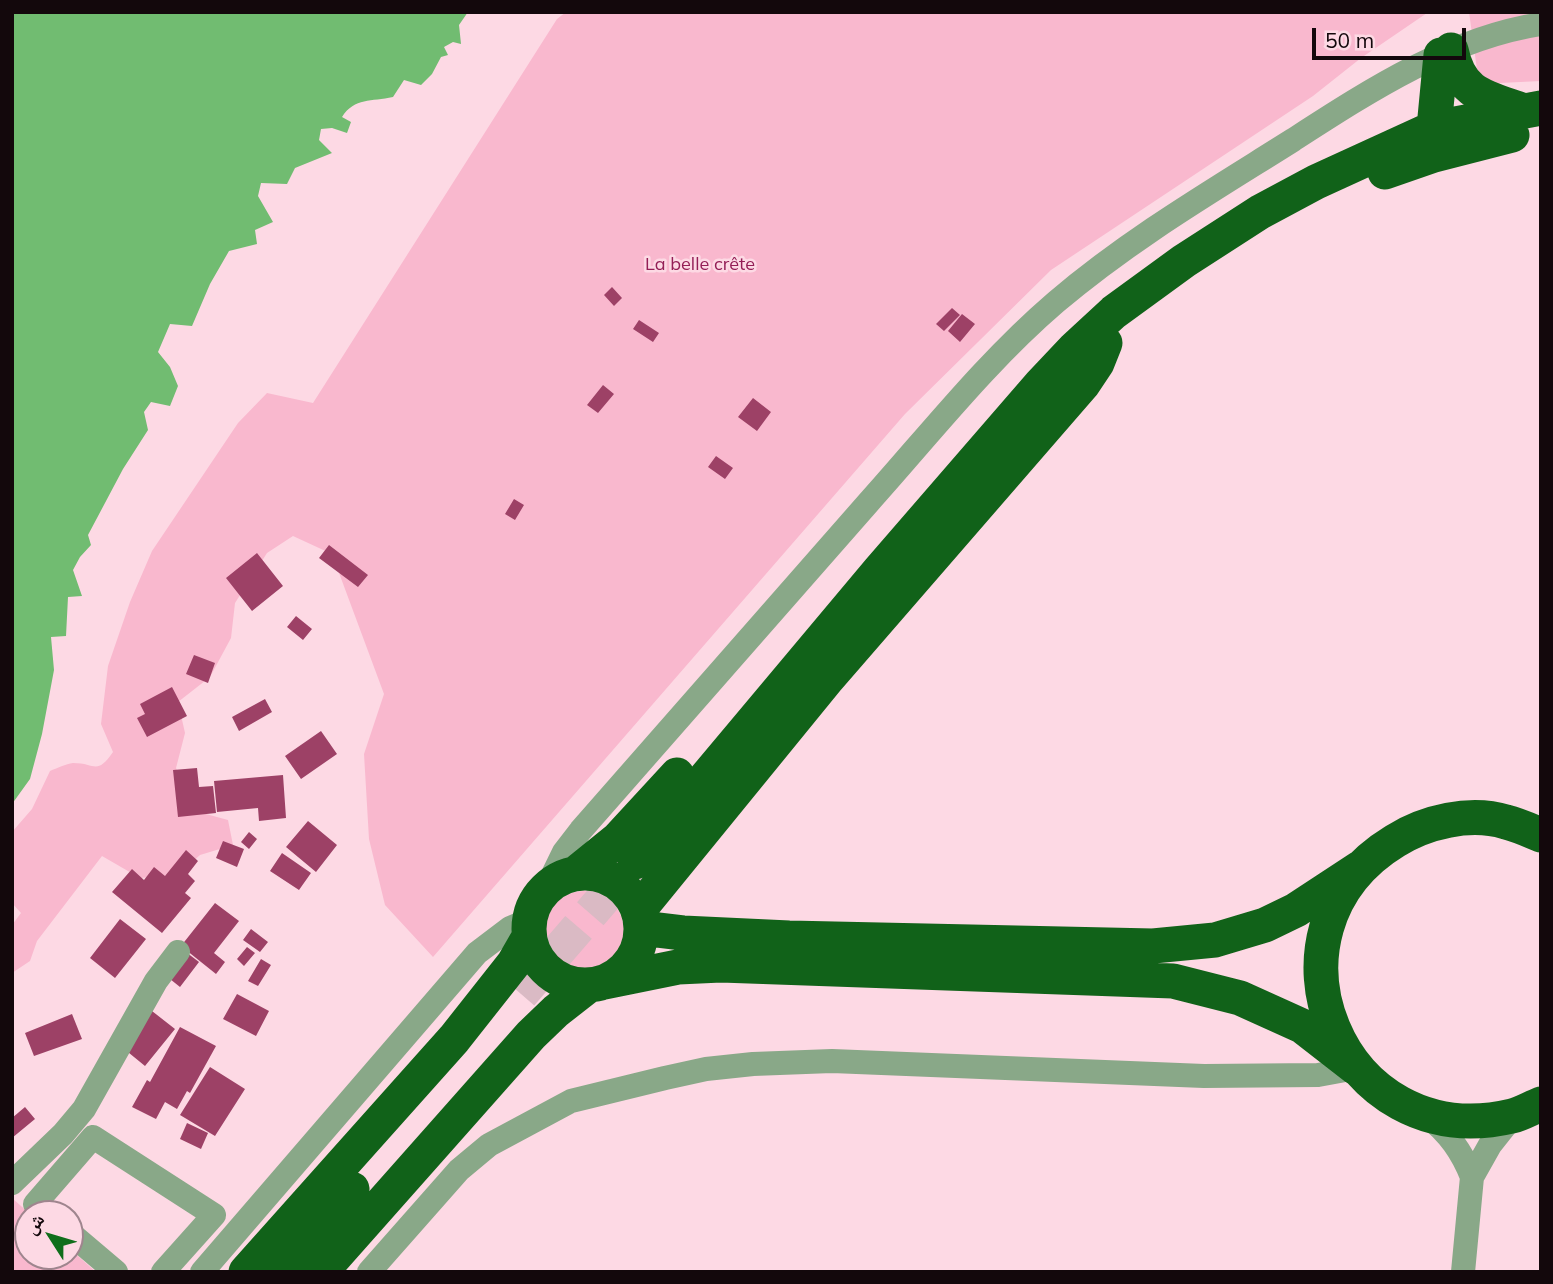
<!DOCTYPE html>
<html>
<head>
<meta charset="utf-8">
<style>
  body { margin:0 }
  #map { position:relative; width:1553px; height:1284px; overflow:hidden; background:#fdd9e4; font-family:Mulish,"Noto Naskh Arabic",sans-serif }
  canvas { display:block }
  .frame { position:absolute; inset:0; border:14px solid #13080c; pointer-events:none }
  .north { position:absolute; left:14px; top:1200px; width:70px; height:70px; box-sizing:border-box; background:#fdd9e4; border:2px solid #9f858e; border-radius:50%; rotate:307deg; font-size:19px; font-weight:700; line-height:28px; text-align:center; color:#13080c }
  .north::after { content:''; display:block; margin:auto; width:24px; height:32px; background:#106e1b; clip-path:polygon(50% 0,100% 100%,50% 72%,0 100%) }
  .scale { position:absolute; left:1312px; top:28px; width:154px; height:32px; box-sizing:border-box; border:4px solid #13080c; border-top:0; padding-left:9px; font-size:21px; line-height:24px; white-space:nowrap; color:#13080c; -webkit-text-stroke:5px #fdd9e4; paint-order:stroke }
</style>
</head>
<body>
<div id="map">
<canvas width="1553" height="1284"></canvas>
<div class="frame"></div>
<div class="north">ش</div>
<div class="scale">50 m</div>
</div>
<script>
const ctx = document.querySelector('canvas').getContext('2d');
ctx.lineJoin = 'round';
function fill(path, color) { ctx.fillStyle = color; ctx.fill(path, 'evenodd'); }
function strokePath(path, color, width, dash) { ctx.strokeStyle = color; ctx.lineWidth = width; ctx.lineCap = dash ? 'butt' : 'round'; ctx.setLineDash(dash || []); ctx.stroke(path); }
function drawText(font, color, halo, rows, align = 'center') {
  ctx.font = font + ' Mulish,sans-serif'; ctx.lineWidth = 5; ctx.setLineDash([]); ctx.textBaseline = 'middle'; ctx.strokeStyle = halo; ctx.fillStyle = color; for (const [text, x, y, turn = 0] of rows) {
    ctx.save(); ctx.translate(x, y); ctx.rotate((+turn || 0) * Math.PI / 180); ctx.textAlign = isNaN(turn) ? turn : align; if (halo) ctx.strokeText(text, 0, 0); ctx.fillText(text, 0, 0); ctx.restore();
  }
}
fill(new Path2D(`
  M566 12H1432L1427 13 1361 58 1313 96 1051 270 905 414 433 957 385 905 369 839 364 754 384 694 332 554 293 536 267 553 235 603 231 638 210 677 178 702 185 733 176 768 189 799 206 814 228 820 233 845 200 855 178 875 140 878 102 856 37 941 30 961 12 973V925L21 913 12 903V832L32 809 50 771C57 768 66 764 73 763 96 763 96 776 113 752L101 724 108 666 130 602 152 551 238 423 267 393 313 403 557 19Z
  M1469 12H1541V81L1479 84Z
  M544 931a40 40 0 1 1 80 0a40 40 0 1 1-80 0Z
  M12 1198 30 1214H28V1256H70V1249L96 1272H12Z`), '#f9b8ce');
fill(new Path2D(`
  M12 12H468L459 25 461 44 453 42 444 47 448 55 441 57 432 74 421 85 404 80 393 97C371 102 355 97 342 117L351 122 347 133 332 128 321 129 319 140 332 153 295 168 287 184 261 183 258 196 273 222 255 230 257 244 229 251 210 284 192 326 170 324 158 352 170 367 178 386 170 406 151 402 144 412 148 430 123 469 88 535 91 545 80 557 73 570 82 596 68 597 66 636 51 637 54 670 42 734 30 779 12 804Z`), '#71bc71');
fill(new Path2D(`
  M612 287 622 298 614 306 604 295Z
  M952 308 960 315 944 331 936 324Z
  M962 314 975 324 960 342 948 331Z
  M639 320 659 333 653 342 633 329Z
  M603 385 614 394 598 413 587 405Z
  M753 398 771 412 757 431 738 417Z
  M716 456 733 468 725 479 708 467Z
  M514 499 524 505 515 520 505 514Z
  M329 545 368 575 358 587 319 558Z
  M257 553 283 586 252 611 226 578Z
  M296 616 312 629 303 640 287 627Z
  M194 655 215 663 208 683 186 674Z
  M172 687 187 716 147 737 137 718 145 714 140 704Z
  M265 699 272 712 239 731 232 717Z
  M321 731 337 754 301 779 285 756Z
  M197 768 199 787 213 786 216 813 178 817 173 770Z
  M283 775 286 818 259 821 258 808 217 812 214 781Z
  M308 821 337 845 316 872 286 847Z
  M249 832 257 839 249 849 241 842Z
  M223 841 244 849 237 867 216 858Z
  M186 850 198 861 188 874 195 881 185 893 191 898 162 933 112 892 132 869 144 880 154 867 165 876Z
  M282 853 311 873 299 890 270 871Z
  M215 903 239 921 214 953 225 962 216 974 181 946Z
  M120 919 146 939 115 978 90 958Z
  M251 929 268 942 260 952 243 940Z
  M178 946 199 962 180 987 160 971Z
  M247 947 255 953 244 966 237 959Z
  M261 959 271 965 258 986 248 981Z
  M237 994 269 1011 256 1036 223 1019Z
  M152 1011 175 1029 145 1066 123 1048Z
  M72 1014 82 1039 34 1056 25 1033Z
  M180 1027 216 1046 190 1093 187 1091 177 1109 165 1102 156 1119 132 1107 147 1080 150 1082Z
  M210 1067 245 1089 215 1136 180 1115Z
  M25 1107 35 1119 12 1138V1118Z
  M187 1123 208 1133 201 1149 180 1139Z`), '#9d4166');
strokePath(new Path2D(`
  M521 994 635 862`), '#dabac4', 35, [35, 18]);
strokePath(new Path2D(`
  M546 889 564 852 581 830C677 721 773 612 868 503 929 435 987 361 1056 302 1130 239 1212 191 1293 140 1369 91 1450 38 1541 24
  M1427 1116C1449 1133 1462 1152 1472 1177
  M12 1183 63 1134 84 1109 156 981 178 952
  M35 1204 93 1137 214 1215 163 1272
  M70 1233 116 1272
  M202 1272 477 953 510 928 529 920
  M369 1272 459 1170 489 1145 571 1101 665 1078 706 1069 753 1064 832 1061 1204 1076 1318 1075 1356 1068
  M1463 1272 1472 1177 1490 1145 1513 1116`), '#89a888', 24);
strokePath(new Path2D(`
  M1451 50C1460 94 1484 97 1522 110
  M1420 144 1434 128 1441 55
  M1385 172 1434 155 1512 135
  M1541 835C1529 830 1518 825 1506 822 1470 811 1425 822 1395 841 1247 931 1339 1157 1512 1116 1521 1114 1531 1108 1541 1104
  M635 862 879 571 1041 384 1075 348 1114 312 1184 261 1260 212 1316 182 1434 128 1541 108
  M529 929a56 56 0 1 1 112 0a56 56 0 1 1-112 0Z
  M576 873 618 839 677 775
  M638 911 828 678 1083 384 1097 363 1105 343
  M641 928 683 933 789 938 1153 946 1215 940 1265 925 1296 910 1360 868
  M604 982 678 967 721 965 1173 981 1240 998 1302 1026 1356 1068
  M246 1272 454 1039 514 963 529 937
  M280 1272 352 1189
  M321 1272 531 1035 556 1011 588 986`), '#116219', 35);
drawText('18px', '#941e56', '#fdd9e4', [
  ["La belle crête",700,265]
]);
</script>
</body>
</html>
